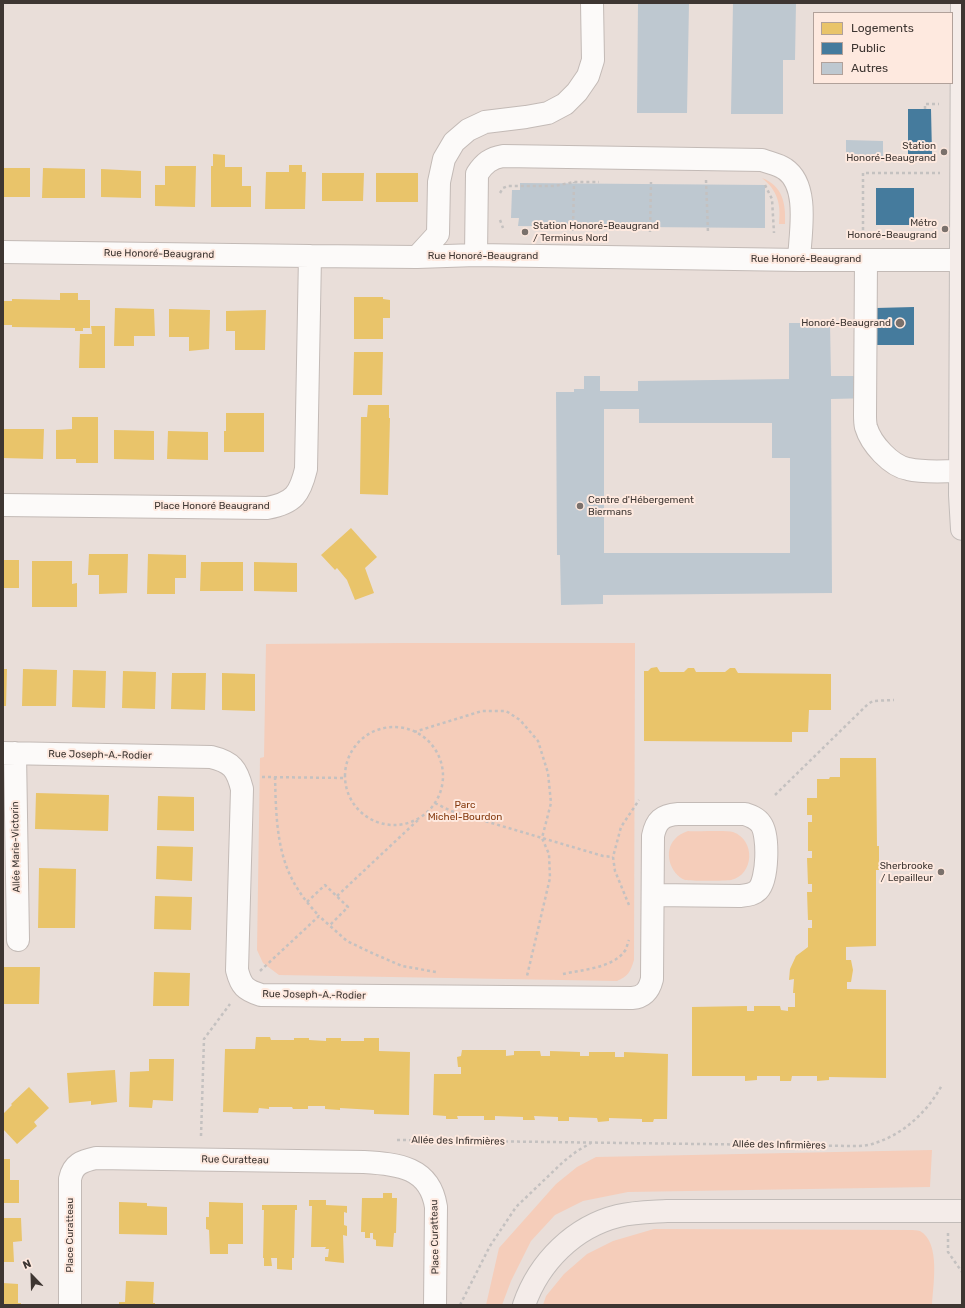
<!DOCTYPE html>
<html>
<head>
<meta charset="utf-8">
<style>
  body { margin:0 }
  #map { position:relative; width:965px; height:1308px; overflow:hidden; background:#e9ded9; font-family:Rubik,sans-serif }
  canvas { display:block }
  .frame { position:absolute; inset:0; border:4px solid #3e3632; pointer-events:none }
  .legend { position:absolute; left:813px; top:12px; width:140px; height:72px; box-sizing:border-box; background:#fee9df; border:1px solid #b1a19a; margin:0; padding:5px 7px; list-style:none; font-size:12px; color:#3e3632 }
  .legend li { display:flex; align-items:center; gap:8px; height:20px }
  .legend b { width:20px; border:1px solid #b1a19a }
  .north { position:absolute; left:12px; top:1256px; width:40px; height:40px; -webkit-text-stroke:3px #fee9df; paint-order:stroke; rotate:337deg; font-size:11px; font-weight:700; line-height:16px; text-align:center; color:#3e3632 }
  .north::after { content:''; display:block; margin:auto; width:14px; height:18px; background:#3e3632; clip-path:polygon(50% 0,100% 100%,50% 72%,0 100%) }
</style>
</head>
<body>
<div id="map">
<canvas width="965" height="1308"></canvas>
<div class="frame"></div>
<ul class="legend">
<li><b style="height:11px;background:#e9c46a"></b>Logements</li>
<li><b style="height:11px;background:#457b9d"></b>Public</li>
<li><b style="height:11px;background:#bec8d0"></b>Autres</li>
</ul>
<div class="north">N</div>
</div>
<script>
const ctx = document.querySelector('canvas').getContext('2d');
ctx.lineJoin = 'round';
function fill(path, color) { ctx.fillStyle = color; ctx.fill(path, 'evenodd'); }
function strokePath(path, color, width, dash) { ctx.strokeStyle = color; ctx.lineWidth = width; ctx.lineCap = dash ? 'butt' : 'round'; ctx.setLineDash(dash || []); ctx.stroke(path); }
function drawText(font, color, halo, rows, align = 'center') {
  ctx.font = font + ' Rubik,sans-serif'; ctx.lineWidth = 4; ctx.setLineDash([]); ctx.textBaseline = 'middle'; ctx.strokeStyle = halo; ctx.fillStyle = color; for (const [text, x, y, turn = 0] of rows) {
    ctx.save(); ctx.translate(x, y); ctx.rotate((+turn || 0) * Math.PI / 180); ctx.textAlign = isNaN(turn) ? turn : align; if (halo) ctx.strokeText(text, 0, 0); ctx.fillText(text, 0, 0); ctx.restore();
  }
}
fill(new Path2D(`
  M762 178C783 186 786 204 785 224H779C781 204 778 191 762 178Z
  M402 643H635L634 960C630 973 628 976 617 981L279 975 263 963 257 950 260 758 264 757 266 644Z
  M688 831C698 832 725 830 733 832 756 840 754 875 731 880 725 881 690 881 685 880 670 874 663 851 675 839 678 835 683 833 688 831Z
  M932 1150 930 1187 628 1192 583 1201 555 1215 531 1241 511 1281 502 1305H486L499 1248 556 1184 577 1167 596 1157Z
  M654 1229 910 1230C913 1230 917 1230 920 1231 941 1243 933 1285 932 1305H543L546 1296 564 1274 587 1254 613 1241Z`), '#f5cdba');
fill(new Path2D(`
  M213 154 225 155V167H242V186H251V207H211V166H213Z
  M289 165H302V172H306L305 209H265L266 172H289Z
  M165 166H196L195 207 155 206V185H165Z
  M3 168H30V197H3Z
  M43 168 85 169V198H42Z
  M101 169 141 171V198L101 197Z
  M322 173H364L363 201H322Z
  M376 173H418V202H376Z
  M60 293H78V300H90V328H83V331H75V328L12 327V325H3V301H12V299L60 300Z
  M354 297H383V299L390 300V318H383V339H354Z
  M115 308 154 309 155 336H134V346H114Z
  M169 309 210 310 209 349 189 351V337H169Z
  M266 310 265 350H235V331H226V311Z
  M91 326H105V368H79L80 334H92Z
  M354 352H383L382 395H353Z
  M368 405H389V418H390L388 495 360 494 361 417H367Z
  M226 413H264V452H224V431H226Z
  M72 417H98V463H76V459H56V430L72 429Z
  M3 429H44L43 459 3 458Z
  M114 430 154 431V460L114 459Z
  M168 431 208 432V460L167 459Z
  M351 528 377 557 365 568 374 593 355 600 347 580 337 568 335 570 321 555Z
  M89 554H128L127 593 99 594V575H88Z
  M148 554 186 555V578H175V594H147Z
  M3 560H19V588H3Z
  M32 561H72V584L77 583V607H32Z
  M201 562H243V591H200Z
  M254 562 297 563V592L254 591Z
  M657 667 660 672H684L688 668H694L696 672H725L730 668H735L738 673 831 674V710H809L808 732H792V742L644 741V671H648L651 668Z
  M3 669H7L6 706H3Z
  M23 669 57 670 56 706H22Z
  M73 670 106 671 105 708 72 707Z
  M123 671 156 672 155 709 122 708Z
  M172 673H206L205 710 171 709Z
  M222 673 255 674V711L222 710Z
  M840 758H876L877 846H879V870H876V946L846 947V960H851L853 970 851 982H847V989L886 990V1078L829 1077V1080L817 1081V1076H792L791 1081H780V1076H757V1080L745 1081V1076H692V1007L747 1006V1011H754V1006H780L781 1010 788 1011V1007H795V993H793L794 979 789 980 790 969 796 956 808 947V928H812V920H808L807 892H812V884H808L807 858H812V851H808V822H812V815H807V798H817V779H829L830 777H840Z
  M36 793 109 795 108 831 35 829Z
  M158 796 194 797V831L157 830Z
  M157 846 193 847 192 881 156 879Z
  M39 868 76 869 75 928H38Z
  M155 896 192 897 191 930 154 929Z
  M3 967H40L39 1004H3Z
  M154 972 190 973 189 1006H153Z
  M256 1037H270L271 1040H294V1038H309V1040L326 1041V1038H341V1041H364V1038H379V1051L410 1052 409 1115 374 1114V1110L340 1108V1110L325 1109V1106H308V1109H293L292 1107H269V1109L259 1108 258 1113 223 1112 225 1049H255Z
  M462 1050H506V1056L514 1055V1051H540L541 1056H550V1051L580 1052V1056H589V1052H615V1057H624V1052L668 1054 667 1119H654L653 1122H642V1119L609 1118V1121L598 1122 597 1118 569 1117V1121H558V1117L534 1116 535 1120H523V1117L495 1116V1120H484V1116H457L458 1119H446V1116L433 1115 434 1074H461V1067H458L457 1057 461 1056Z
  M149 1059H174L173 1101 153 1100 152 1108 129 1107 130 1072 149 1071Z
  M115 1070 117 1102 91 1105V1101L69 1103 67 1073Z
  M29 1087 49 1108 34 1122 37 1126 17 1144 3 1129V1114L12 1105 11 1104Z
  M3 1159H10V1180H19V1203H3Z
  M383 1193H392V1198H397L396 1233H394L393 1247 376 1246V1240L373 1239V1233H370V1238H365V1232H361L362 1198H383Z
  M309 1200H326V1205L347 1206V1213L344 1212V1225L347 1226V1236L343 1235 344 1263 325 1261V1257H328L329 1249H325L326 1247H311L312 1206H309Z
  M119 1202 147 1203V1206L167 1207V1235L119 1234Z
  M209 1202 243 1203V1244H228V1254H210L209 1230 206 1229V1217H209Z
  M262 1205H297V1210H295L294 1258H292V1270L277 1269V1258H271L272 1266H264V1258H263L264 1210H262Z
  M3 1218H21L22 1241 13 1242 14 1262H3Z
  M126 1281 154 1282 153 1303H155V1305H119V1302H125Z
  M3 1283 18 1284V1303H21V1305H3Z`), '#e9c46a');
fill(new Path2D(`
  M908 109H931L932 154H908Z
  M876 188H914V225H876Z
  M914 307V345H877L876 308Z`), '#457b9d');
fill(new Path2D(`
  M638 3H689L687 113H637Z
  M733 3H796L795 60H783V114H731Z
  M846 140 883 141V159L846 158Z
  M520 183 765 185V228L518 226 519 218H511L512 190H520Z
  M789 323H830L831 376H874V398L831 399 832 593 603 595V604L561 605 560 555H557L556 392H574V389H584V376H600V391H638V381L789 379ZM604 409H639V423H772V458H790V553H604Z`), '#bec8d0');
const minor = new Path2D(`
  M3 252 310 256 417 257 476 255 799 260H962
  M476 255 477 174C484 163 491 158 503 156L762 160C770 163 778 164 785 169 810 186 800 234 799 260
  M417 257 438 234 439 182 444 159 454 142 468 130 485 122 526 117 548 113 565 104 577 92 588 76 593 60 592 3
  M866 260 865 415C865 419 865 423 866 427 871 444 891 466 908 469 925 473 943 471 960 471
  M3 505 267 508C294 503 300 494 306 469L310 256
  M3 753 211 757C232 762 237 769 242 789L237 970C241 986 245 990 261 995L632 998C644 997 649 991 652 979L653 836C656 821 662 815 678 814H745C751 816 757 818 761 824 769 835 768 880 758 890 753 895 747 895 740 896L653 895
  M15 753 18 940
  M70 1305V1179C73 1164 82 1161 96 1158L364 1162C398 1164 430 1167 436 1207L435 1305`);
const major = new Path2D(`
  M962 3 960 495 962 529
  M524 1305C539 1262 574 1227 618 1216 634 1212 651 1212 667 1211H962`);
strokePath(minor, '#c3bab6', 24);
strokePath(major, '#c2bcb9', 24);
strokePath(new Path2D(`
  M925 109V104H939
  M706 180 708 233
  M765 185 772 199 774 233
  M500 193 503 188 508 186H555L574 182H599
  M500 220 503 228
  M863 230V173H940
  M573 231 574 182
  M650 232 651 182
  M345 776a49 49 0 1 1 98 0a49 49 0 1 1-98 0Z
  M414 732 482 711H506L520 720 538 741 548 773 551 803 542 838 549 854 550 878 527 976
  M262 777 345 778
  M275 777C276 811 276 848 292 879 299 893 309 905 319 916
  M775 795 868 704 873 701 894 700
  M435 803 451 811 603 856 613 857
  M337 896 418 820
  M307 902 325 885 348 907 330 925
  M629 905 615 871 613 857 621 827 639 800
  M260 971 319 916 347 941 372 953 402 966 436 972
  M563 974C581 970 612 968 624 952 627 949 627 944 629 940
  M201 1136 204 1039 230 1004
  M397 1140 851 1146C859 1146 868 1146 875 1143 904 1134 928 1111 942 1085
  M948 1233V1252L962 1272
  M460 1305 490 1246 516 1207 563 1162 577 1151 591 1143`), '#c4c1c0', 2.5, [3, 3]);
strokePath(minor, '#fcfaf9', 22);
strokePath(major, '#f4ece9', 22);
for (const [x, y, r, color] of [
  [944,152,4,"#7a716c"],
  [945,229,4,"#7a716c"],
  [525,232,4,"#7a716c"],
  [900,323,5,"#7a716c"],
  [580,506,4,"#7a716c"],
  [941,872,4,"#7a716c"]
]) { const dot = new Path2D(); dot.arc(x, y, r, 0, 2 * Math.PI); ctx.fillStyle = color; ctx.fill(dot); strokePath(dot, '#fee9df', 1.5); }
drawText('10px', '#3e3632', '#fee9df', [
  ["Station",936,146],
  ["Honoré-Beaugrand",936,158],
  ["Métro",937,223],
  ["Honoré-Beaugrand",937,235],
  ["Station Honoré-Beaugrand",533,226,"left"],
  ["/ Terminus Nord",533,238,"left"],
  ["Honoré-Beaugrand",891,323],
  ["Centre d'Hébergement",588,500,"left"],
  ["Biermans",588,512,"left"],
  ["Sherbrooke",933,866],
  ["/ Lepailleur",933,878]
], 'right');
drawText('10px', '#3e3632', '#fee9df', [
  ["Rue Honoré-Beaugrand",159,254,1],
  ["Rue Honoré-Beaugrand",483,256],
  ["Rue Honoré-Beaugrand",806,259],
  ["Place Honoré Beaugrand",212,506],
  ["Rue Joseph-A.-Rodier",100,755,1],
  ["Allée Marie-Victorin",16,847,-91],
  ["Rue Joseph-A.-Rodier",314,995,1],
  ["Allée des Infirmières",458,1141,1],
  ["Allée des Infirmières",779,1145,1],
  ["Rue Curatteau",235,1160,1],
  ["Place Curatteau",70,1235,-90],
  ["Place Curatteau",435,1237,-91]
]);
drawText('10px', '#853b10', '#fee9df', [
  ["Parc",465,805],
  ["Michel-Bourdon",465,817]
]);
</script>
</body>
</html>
